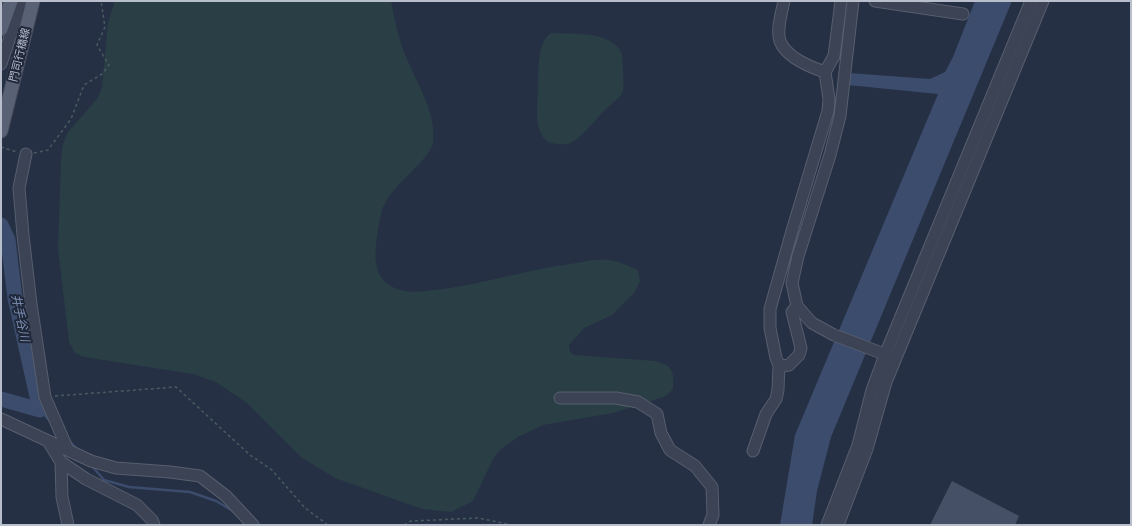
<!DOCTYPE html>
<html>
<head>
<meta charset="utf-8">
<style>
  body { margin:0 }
  #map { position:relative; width:1132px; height:526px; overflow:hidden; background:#263044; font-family:"Work Sans",sans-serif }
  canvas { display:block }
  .frame { position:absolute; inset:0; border:2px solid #b9becd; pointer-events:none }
</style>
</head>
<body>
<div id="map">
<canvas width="1132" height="526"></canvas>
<div class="frame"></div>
</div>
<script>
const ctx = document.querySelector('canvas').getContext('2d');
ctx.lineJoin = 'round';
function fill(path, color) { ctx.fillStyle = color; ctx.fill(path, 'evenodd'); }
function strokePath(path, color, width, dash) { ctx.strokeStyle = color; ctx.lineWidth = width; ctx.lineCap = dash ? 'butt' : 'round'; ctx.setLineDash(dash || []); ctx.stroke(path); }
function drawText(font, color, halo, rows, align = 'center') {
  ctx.font = font + ' "Work Sans","Noto Sans JP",sans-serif'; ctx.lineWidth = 4; ctx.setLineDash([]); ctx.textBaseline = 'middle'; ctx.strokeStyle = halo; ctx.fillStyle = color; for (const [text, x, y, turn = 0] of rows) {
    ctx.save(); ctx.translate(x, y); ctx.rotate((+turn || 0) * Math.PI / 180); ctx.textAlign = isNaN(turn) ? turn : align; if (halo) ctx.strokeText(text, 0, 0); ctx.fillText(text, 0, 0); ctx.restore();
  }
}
fill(new Path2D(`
  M115 1H391C395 21 399 41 407 59 418 86 436 111 433 142 431 159 394 184 385 203 380 213 379 225 377 236 374 259 373 282 400 290 413 294 430 290 443 289 486 283 527 270 570 264 583 262 597 258 609 260 619 261 629 266 638 270L640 281 634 293 612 315 584 328 569 345 570 352 574 355 656 361C673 366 674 371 673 389L666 396 613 413 543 425 518 437 501 449 494 457 473 501 451 512 422 509 335 478 301 457 247 403 216 382 193 374 84 357 75 353 69 342 58 248 61 160 63 144 68 132 97 99 102 88 108 22Z
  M551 33C568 34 599 32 613 43 616 45 620 49 621 52 623 55 624 88 623 91 620 99 609 105 604 111 595 120 580 140 568 144 565 145 561 144 559 144 532 145 537 107 538 90 539 73 536 43 551 33Z`), '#293f45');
fill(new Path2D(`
  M975 1H1012L831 437 817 491 812 525H780L795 435 938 94 848 85 849 73 930 79 945 72 953 57Z`), '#3c4c6d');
strokePath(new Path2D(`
  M40 410 51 422
  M69 441 77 449
  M92 466 104 480 129 487 190 492 216 501 233 511`), '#3c4c6d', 2.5);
strokePath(new Path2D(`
  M1 225 8 240 15 298 40 410 1 399`), '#3c4c6d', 15);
fill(new Path2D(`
  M952 481 1019 516 1015 525H930Z`), '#455066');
const minor = new Path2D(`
  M784 1C782 11 776 31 780 41 786 57 810 67 825 72
  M853 1 840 116 830 155 798 256 792 283 797 306 812 323 834 335 892 357
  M875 1 963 14
  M1 64 22 1
  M26 154 19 188 23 235 31 304 45 397 68 450
  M797 306 792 312 801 348 799 355 789 365 782 366 779 365 776 358 770 328V309L792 231 828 111 829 99 825 72 834 56 841 1
  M560 398H616L638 402 657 414 661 433 670 450 695 466 712 487 713 515 709 525
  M1 419 91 461 116 468 170 472 200 476 226 496 253 525
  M48 441 61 462 86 479 137 505 152 520 154 525
  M753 451 766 414 776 399 778 390 779 365
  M61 462 62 497 68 525
  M827 525 858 445 872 390 885 355 1031 1
  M838 525 867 449 886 382 1043 1`);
const major = new Path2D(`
  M1 29 11 1
  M1 131 33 1`);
strokePath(minor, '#575e6e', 13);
strokePath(major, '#454c5d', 15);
strokePath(new Path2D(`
  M1 147 17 152
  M34 153 48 150 71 119 84 85 102 74 109 65 97 45 105 27 101 1
  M55 396 176 387 250 455 272 470 305 508 328 525
  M404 525 411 521 479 518 511 525`), '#475c61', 1.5, [3, 3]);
strokePath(minor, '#3b4354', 11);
strokePath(major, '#596274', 13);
drawText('11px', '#b9becd', '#1f2839', [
  ["門司行橋線",20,55,-76]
]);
drawText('italic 12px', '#7f90b5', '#1f2839', [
  ["井手谷川",20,318,78]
]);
</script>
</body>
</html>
